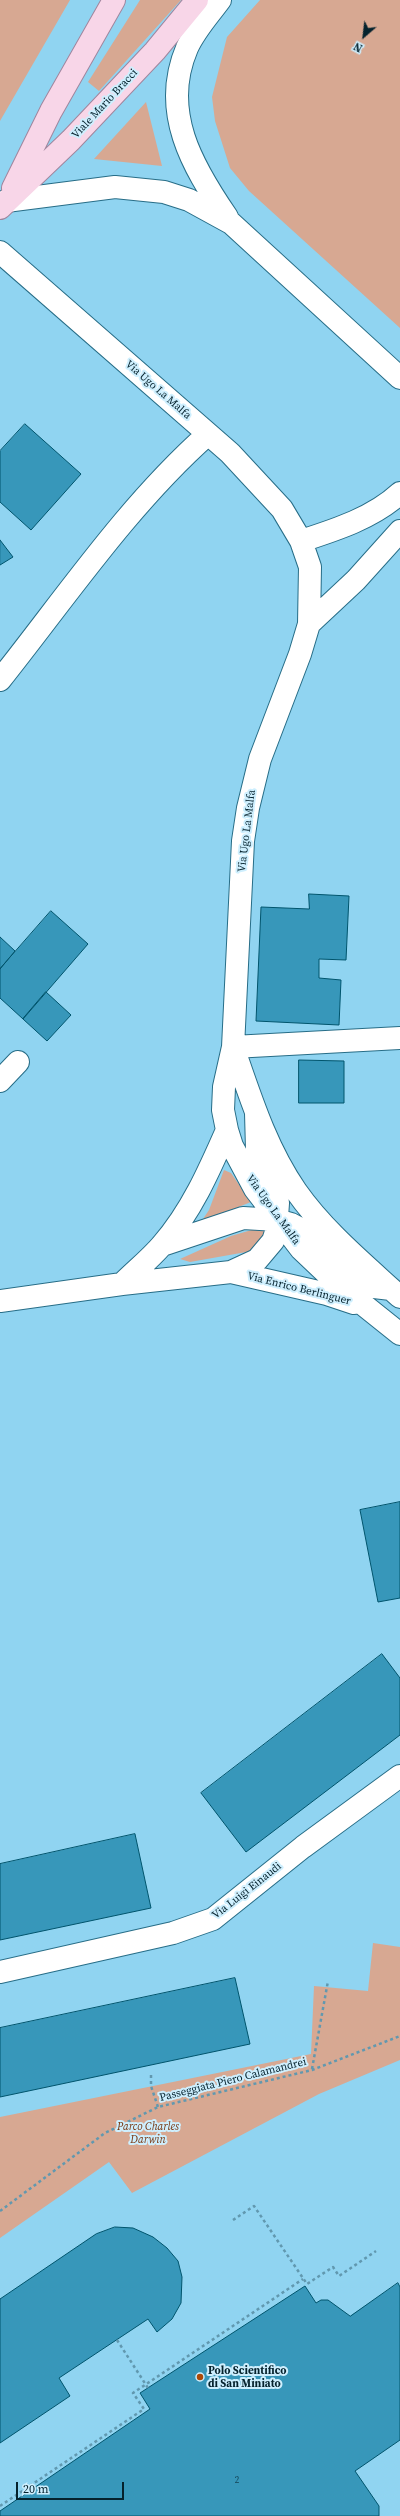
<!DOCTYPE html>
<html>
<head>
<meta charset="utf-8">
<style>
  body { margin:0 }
  #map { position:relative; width:400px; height:2516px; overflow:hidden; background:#90d4f1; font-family:"Source Serif 4",serif }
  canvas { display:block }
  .north { position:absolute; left:344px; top:16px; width:40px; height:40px; -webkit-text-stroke:3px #ceeffe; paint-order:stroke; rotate:208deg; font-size:11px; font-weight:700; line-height:16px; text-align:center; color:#05222d }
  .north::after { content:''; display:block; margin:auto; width:14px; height:18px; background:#05222d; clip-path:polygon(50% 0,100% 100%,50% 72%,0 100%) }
  .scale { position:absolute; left:16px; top:2482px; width:108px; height:18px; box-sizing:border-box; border:2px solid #05222d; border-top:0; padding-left:5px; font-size:12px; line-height:14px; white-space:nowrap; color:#05222d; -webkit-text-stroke:3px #ceeffe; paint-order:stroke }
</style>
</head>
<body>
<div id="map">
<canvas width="400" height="2516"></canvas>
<div class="north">N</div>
<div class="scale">20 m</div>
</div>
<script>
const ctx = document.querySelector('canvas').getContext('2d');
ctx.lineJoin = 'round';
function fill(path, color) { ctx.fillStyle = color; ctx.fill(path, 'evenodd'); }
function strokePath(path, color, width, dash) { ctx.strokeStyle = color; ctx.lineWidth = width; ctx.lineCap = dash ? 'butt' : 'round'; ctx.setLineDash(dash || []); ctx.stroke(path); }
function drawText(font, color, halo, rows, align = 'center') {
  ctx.font = font + ' "Source Serif 4",serif'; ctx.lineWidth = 4; ctx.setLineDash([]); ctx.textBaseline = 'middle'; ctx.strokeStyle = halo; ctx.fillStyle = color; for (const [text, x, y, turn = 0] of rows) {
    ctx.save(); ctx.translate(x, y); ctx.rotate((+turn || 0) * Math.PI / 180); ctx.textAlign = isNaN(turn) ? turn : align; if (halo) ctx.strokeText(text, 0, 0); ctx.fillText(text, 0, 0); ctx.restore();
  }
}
fill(new Path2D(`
  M0 0H70L0 121Z
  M140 0H181L99 91 88 82Z
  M260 0H400V328L249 191 230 168 215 121 212 97 227 37Z
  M146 102 162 166 94 159Z
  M224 1170 231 1173 251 1202 201 1222 209 1210Z
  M255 1229H268L260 1244 252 1251 190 1262 180 1259 231 1236Z
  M373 1943 400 1947V2060L319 2094 132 2193 109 2162 0 2238V2117L311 2054 314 1986 368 1991Z`), '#d7a892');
const building = new Path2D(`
  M25 424 81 474 31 530 0 502V451Z
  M0 540 13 557 0 565Z
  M309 894 349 896 346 960 319 959V978L341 980 339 1025 256 1021 261 907 309 909Z
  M51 911 88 944 23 1019 0 998V969Z
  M0 937 15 951 0 969Z
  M46 992 71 1015 47 1041 23 1019Z
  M299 1060 344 1061V1103H299Z
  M400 1502V1598L378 1602 360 1510Z
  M382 1654 400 1678V1735L246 1852 201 1793Z
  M135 1834 151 1908 0 1940V1864Z
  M235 1978 250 2044 0 2097V2028Z
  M115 2227 133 2228 153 2237 167 2248 178 2261 182 2277 181 2303 172 2319 157 2332 148 2319 59 2378 70 2396 0 2443V2299L96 2234Z
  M398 2283 400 2287V2440L355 2471 379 2506V2516H0V2511L150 2409 140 2393 305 2286 316 2303 321 2300H328L350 2316Z`);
fill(building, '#3797ba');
strokePath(building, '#00546c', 1);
const minor = new Path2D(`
  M220 0C209 15 195 30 187 48 160 111 192 166 227 217
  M6 201 115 187 164 192 189 200 231 223 400 378
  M0 252 230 453 282 509 301 541 310 567 309 624 300 654 260 759 248 808 243 841 233 1047 224 1087 223 1110 227 1130 232 1146 255 1189 301 1249 340 1286 400 1334
  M301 541C335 530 373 518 400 493
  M309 624 356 580 400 531
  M0 680C66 597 128 505 208 434
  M233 1047C250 1096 266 1148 296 1191 324 1231 364 1264 400 1297
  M233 1047 400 1038
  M0 1081 18 1062
  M162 1245 243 1218 277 1220 291 1224 308 1233 358 1281 374 1287 391 1289
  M231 1272 327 1294 354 1303
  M122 1284C135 1271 150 1259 162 1245 191 1212 209 1171 227 1130
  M0 1301 122 1284 231 1272 257 1260 273 1241 276 1232 278 1203 273 1183 257 1150 256 1113
  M0 1972 173 1933 213 1919 303 1847 400 1776`);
const major = new Path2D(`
  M13 188 51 111 114 0
  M0 208 71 140 155 51 197 0`);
strokePath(minor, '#276d87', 24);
strokePath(major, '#a0859d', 24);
strokePath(new Path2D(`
  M312 2069 328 1981
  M151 2075V2086L158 2107
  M0 2211 105 2133 158 2107 312 2070 400 2036
  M233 2220 254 2206 307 2284 333 2267 339 2276 376 2251
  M0 2506 144 2409 133 2393 303 2279`), '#6198af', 2.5, [3, 3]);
strokePath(minor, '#fff', 22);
strokePath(major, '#f8d6e8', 22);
strokePath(new Path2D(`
  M117 2340 148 2388`), '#6198af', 2.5, [3, 3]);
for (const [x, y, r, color] of [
  [200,2377,4,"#ab4a09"]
]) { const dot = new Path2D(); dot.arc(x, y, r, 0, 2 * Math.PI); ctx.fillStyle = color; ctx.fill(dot); strokePath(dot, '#ceeffe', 1.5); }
drawText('9px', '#123f50', null, [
  ["2",237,2481]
]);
drawText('11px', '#05222d', '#ceeffe', [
  ["Viale Mario Bracci",105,104,-47],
  ["Via Ugo La Malfa",158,390,41],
  ["Via Ugo La Malfa",247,831,-83],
  ["Via Ugo La Malfa",273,1210,54],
  ["Via Enrico Berlinguer",299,1289,14],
  ["Via Luigi Einaudi",247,1891,-38],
  ["Passeggiata Piero Calamandrei",233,2080,-14]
]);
drawText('italic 11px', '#77340d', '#ceeffe', [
  ["Parco Charles",148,2127],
  ["Darwin",148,2140]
]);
drawText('bold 11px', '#05222d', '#ceeffe', [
  ["Polo Scientifico",208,2371],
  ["di San Miniato",208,2384]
], 'left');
</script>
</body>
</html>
